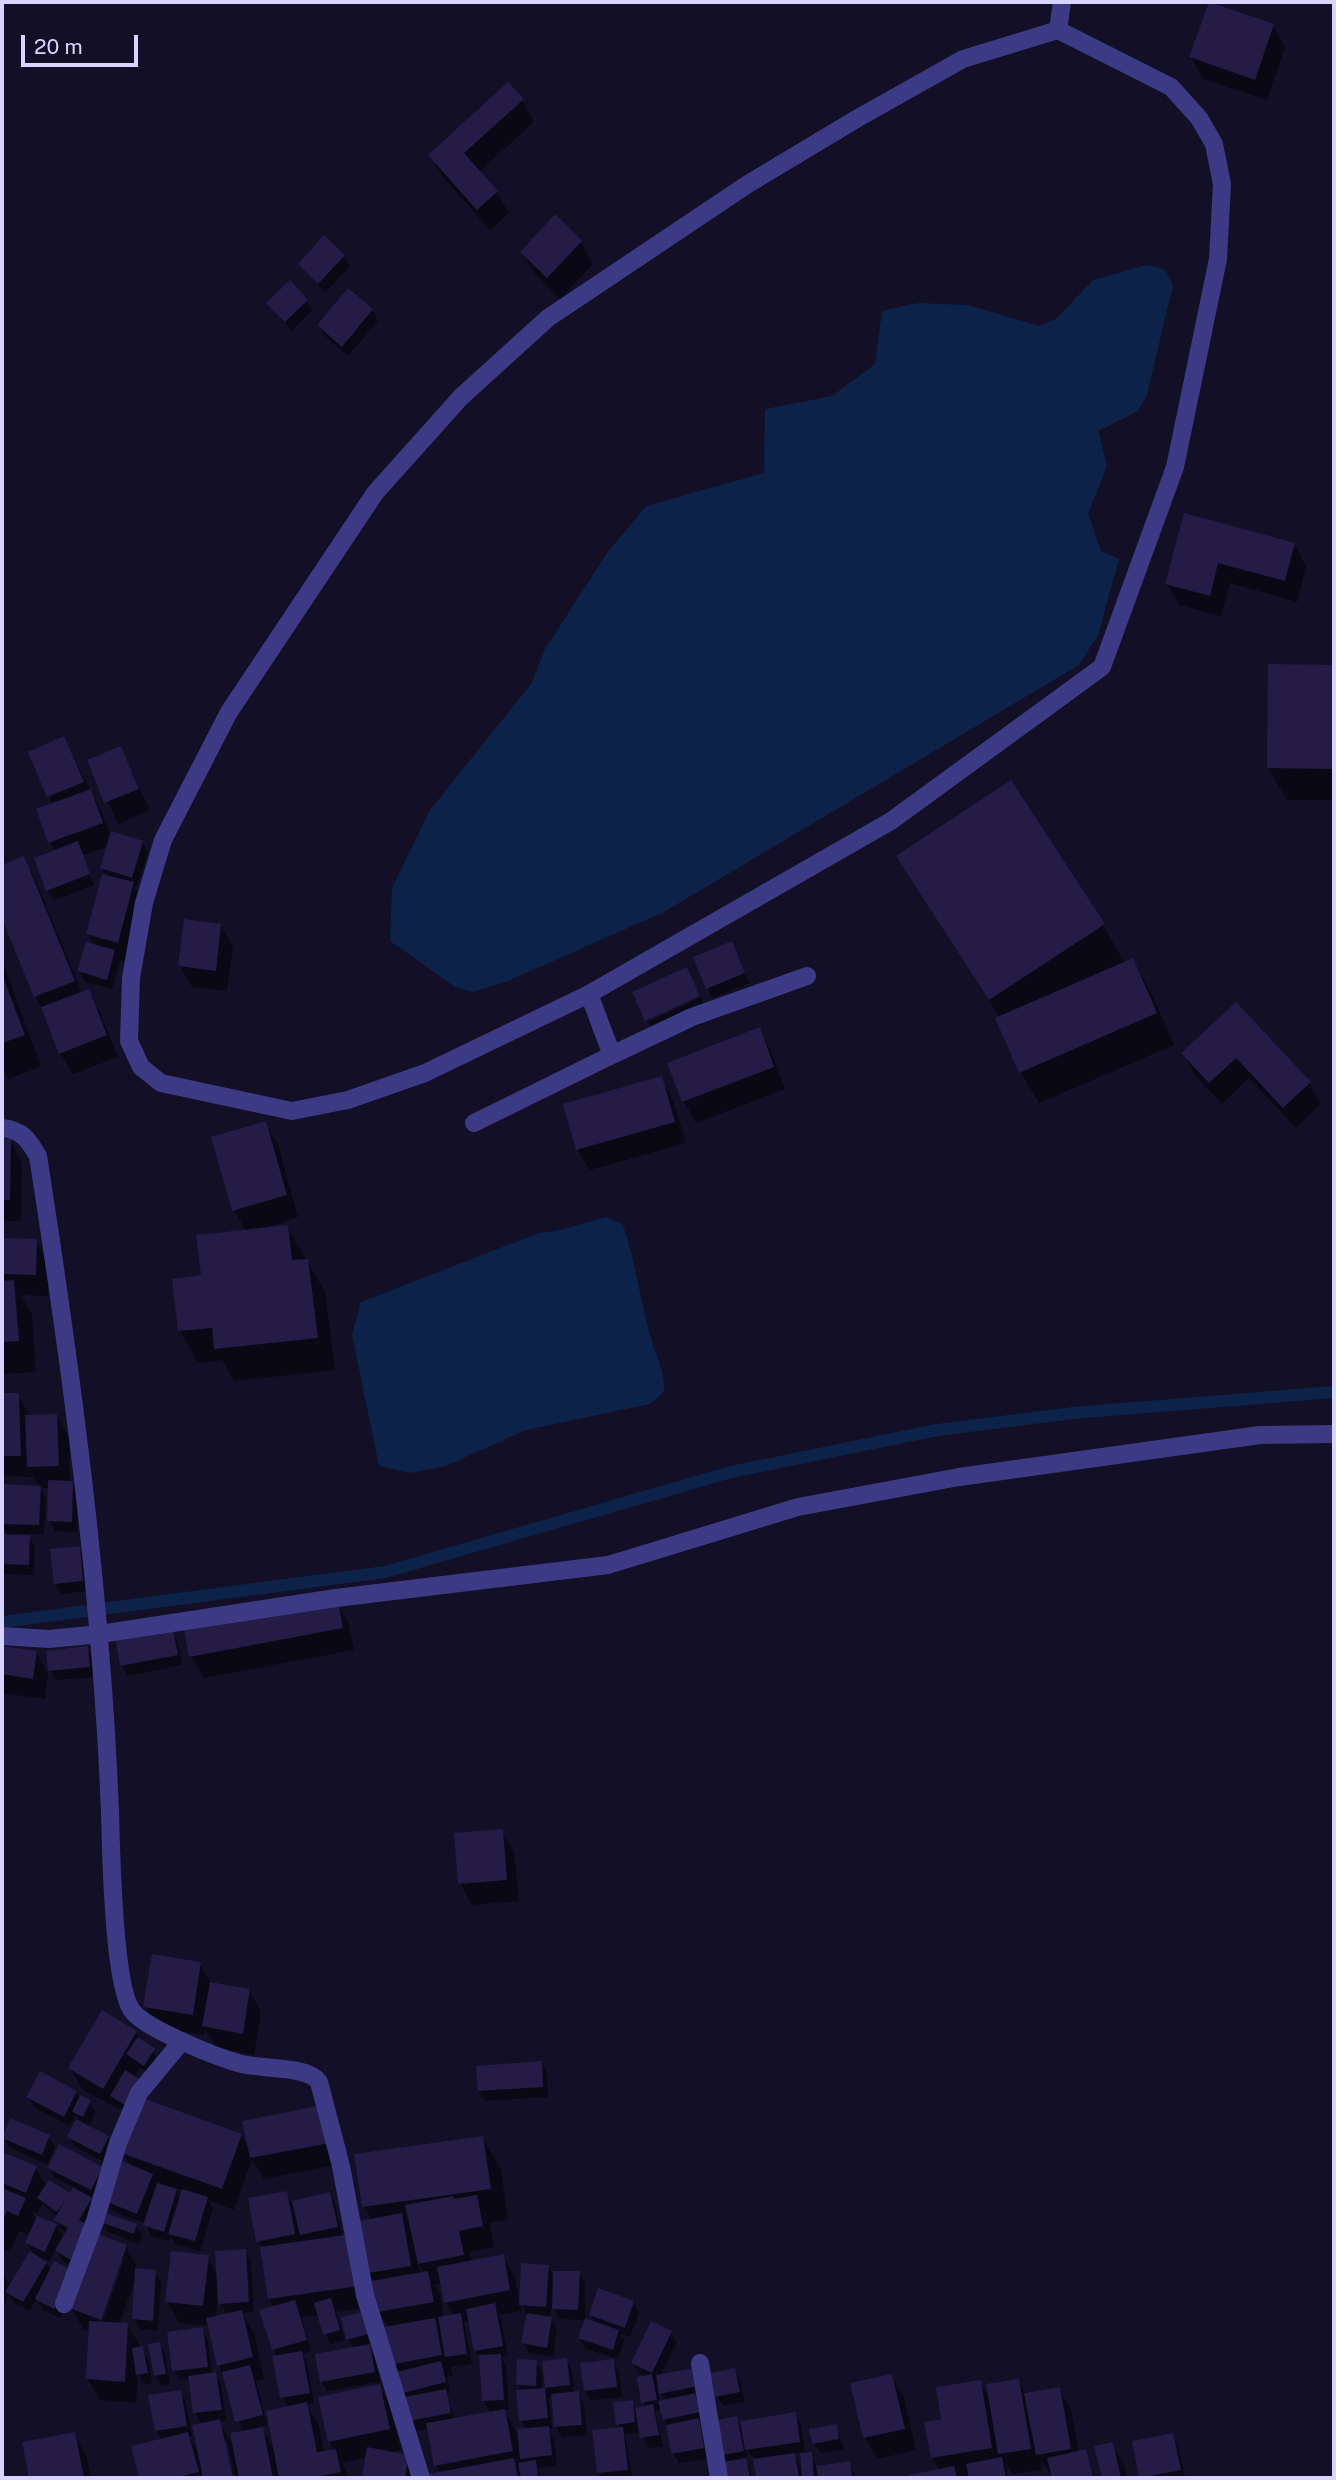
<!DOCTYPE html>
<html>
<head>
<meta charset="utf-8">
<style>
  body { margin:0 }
  #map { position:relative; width:1336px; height:2480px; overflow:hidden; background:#130f26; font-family:"Public Sans",sans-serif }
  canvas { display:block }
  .frame { position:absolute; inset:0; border:4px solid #d9d4ff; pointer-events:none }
  .scale { position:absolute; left:21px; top:35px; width:117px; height:32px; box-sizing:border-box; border:4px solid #d9d4ff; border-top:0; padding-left:9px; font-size:21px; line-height:24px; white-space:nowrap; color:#d9d4ff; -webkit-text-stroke:5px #130f26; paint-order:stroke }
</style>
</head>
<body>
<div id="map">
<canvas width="1336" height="2480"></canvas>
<div class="frame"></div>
<div class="scale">20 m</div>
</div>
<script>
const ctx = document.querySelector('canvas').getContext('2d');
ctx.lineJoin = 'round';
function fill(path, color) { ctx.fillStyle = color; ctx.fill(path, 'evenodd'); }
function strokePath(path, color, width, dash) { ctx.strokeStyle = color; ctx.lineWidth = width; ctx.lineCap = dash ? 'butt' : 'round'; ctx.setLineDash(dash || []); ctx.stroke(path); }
fill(new Path2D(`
  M1147 265 1164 269 1173 285 1147 395 1138 411 1098 431 1107 466 1088 514 1101 551 1119 559 1098 635 1079 665 664 912 508 981 473 992 455 987 390 941 392 888 430 810 531 684 545 649 607 553 646 506 764 473 765 409 832 396 875 364 882 311 917 303 968 305 1039 326 1056 319 1093 280Z
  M607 1217 623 1225C636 1262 640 1302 651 1339 657 1358 665 1372 664 1392L650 1404 526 1430 446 1466 410 1473 379 1466 352 1335 361 1302 539 1233C562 1232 584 1222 607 1217Z`), '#0c2248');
fill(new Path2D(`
  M1273 25 1285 47 1267 100 1203 79 1191 57Z
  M522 100 534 122 479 172 497 192 509 213 490 230 442 176 430 155Z
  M581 242 593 264 560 299 534 273 522 252Z
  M344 256 350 266 325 293 300 264Z
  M307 301 312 311 292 331 269 303Z
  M372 310 378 321 348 356 325 336 319 326Z
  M1186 515 1294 544 1306 566 1297 602 1230 583 1221 616 1179 605 1167 584Z
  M1270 665 1334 666V800H1287L1268 768Z
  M63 738 102 812 111 836 142 842 148 852 137 887 134 886 145 905 130 964 120 961 112 989 85 982 79 971 95 946 88 934 107 877 102 868 108 847 81 856 94 885 54 900 48 890 56 852 50 842 53 805 30 753Z
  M121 748 150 810 118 824 89 761Z
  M898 857 1103 925 1125 963 1132 960 1151 992 1174 1045 1039 1103 1020 1072 1000 1018Z
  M23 858 35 879 82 993 88 991 100 1012 118 1057 73 1074 60 1053 2 915V867Z
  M220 925 233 947 227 991 192 987 180 966Z
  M737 954 749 983 713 998 707 988Z
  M2 960 41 1067 8 1079 2 1068Z
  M701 997 710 1018 659 1041 648 1022Z
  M1236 1004 1309 1083 1321 1104 1296 1128 1249 1078 1222 1104 1195 1075 1183 1053Z
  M759 1030 771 1051 785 1089 696 1123 684 1101Z
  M661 1078 673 1100 686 1143 590 1170 577 1149Z
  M265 1123 278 1144 298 1217 260 1230 287 1227 325 1292 335 1370 234 1381 222 1360 198 1363 180 1331 203 1277 246 1231 234 1210Z
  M2 1141H10L22 1163 21 1221H2Z
  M2 1240H36L48 1262V1296L21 1295 32 1314 36 1372 2 1374Z
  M2 1395H18L31 1417 56 1415 69 1437 70 1483 78 1493 77 1532 55 1531 49 1520 50 1488H40L46 1498 44 1534H28L35 1547 34 1575 2 1574V1535L8 1536 2 1525V1486L40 1488 34 1477 2 1476Z
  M79 1548 85 1558 88 1591 61 1594 55 1584Z
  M337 1603 349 1624 354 1650 204 1678 191 1657Z
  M172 1631 178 1642 182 1665 128 1676 122 1665Z
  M2 1648 36 1652 48 1674 45 1699 2 1693Z
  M87 1648 93 1658 95 1677 56 1680 50 1670Z
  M502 1831 514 1852 519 1901 472 1905 460 1883Z
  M200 1964 211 1984 249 1990 261 2012 254 2055 216 2047 205 2029 204 2035 157 2028 145 2006Z
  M136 2033 160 2061 150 2075 140 2068 134 2078 145 2101 241 2135 249 2150 322 2107 341 2164 264 2179 252 2159 234 2210 208 2200 213 2209 200 2251 176 2244 171 2235 169 2241 151 2236 146 2224 113 2211 107 2201 131 2167 123 2153 135 2117 83 2090 70 2068ZM175 2188 183 2191 181 2198Z
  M541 2063 547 2073 548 2097 485 2101 479 2091 478 2068Z
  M41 2073 76 2093 80 2099 89 2102 95 2112 89 2128 108 2138 114 2148 106 2163 75 2147 69 2137 81 2124 76 2115 70 2126 34 2107 28 2096Z
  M49 2137 55 2147 48 2164 10 2148 4 2138Z
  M482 2138 501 2169 508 2220 489 2223 494 2247 470 2252 472 2262 503 2256 515 2277 519 2301 548 2266 555 2279 579 2273 585 2283V2320L559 2319 552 2306 550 2316 557 2329 553 2357 529 2353 523 2343 527 2315 521 2304V2311L500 2315 508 2356 501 2357 506 2366 509 2410H504L516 2431 527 2430 521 2420 522 2392 518 2385 536 2362 542 2372 541 2390 547 2389 544 2362 566 2360 572 2370 574 2393H578L584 2403 587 2435 562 2437 556 2427 553 2397 549 2398 552 2428 548 2429 554 2439 557 2465 538 2468 541 2478H431L430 2476 441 2474 436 2465 429 2428 416 2431 411 2421 400 2393 388 2328 379 2312 370 2307 336 2312 345 2340 330 2344 319 2315 301 2317 311 2351 302 2354 307 2363 314 2403 306 2404 319 2426 324 2453 335 2451 329 2441 379 2386 391 2407 401 2450 389 2453 408 2456 421 2478H363L367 2457 342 2463 349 2478H235L227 2441H223L231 2478H141L133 2448 162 2440 156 2430 180 2392 186 2402 192 2436 189 2437 199 2454 202 2424 195 2413 190 2379 180 2380 174 2370 202 2329 208 2340 212 2374H215L221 2384 226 2420 219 2421 233 2446 243 2432 219 2365 210 2326 179 2323 167 2301 207 2257 218 2276 245 2250 251 2261 254 2312 242 2313 254 2333 264 2379 256 2381 267 2425 261 2427 275 2451 288 2408 282 2397 277 2357 262 2311 274 2307 269 2299 262 2248 258 2241 286 2193 292 2203 329 2194 335 2204 343 2237 372 2220 364 2207ZM418 2262 425 2273 420 2274ZM442 2283 446 2302 454 2316 444 2317 440 2294 434 2284ZM218 2299 227 2315 216 2318ZM470 2321 476 2351 481 2360 483 2401 491 2413 455 2420 446 2394 450 2393 447 2377 453 2376 451 2367 472 2364 464 2322Z
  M2 2154 35 2168 47 2187 70 2195 75 2188 55 2178 49 2168H102L97 2199 87 2194 96 2210 95 2238 126 2246 138 2270 155 2272 161 2282 158 2331 140 2329 134 2319 136 2277 119 2325H127L148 2358 152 2383 144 2385 138 2374 136 2403 100 2400 87 2378 90 2332 83 2329 71 2308 76 2285 60 2318 43 2310 37 2299 29 2311 13 2302 9 2295 2 2308V2272L10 2287 32 2252 27 2243 30 2236 19 2231 10 2252 2 2248ZM42 2203 57 2217 60 2227 38 2218 37 2221 31 2211 38 2213ZM57 2227 67 2233 64 2239ZM56 2248 63 2261 78 2270 51 2271 43 2258 50 2261ZM121 2259H124L100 2329 97 2327Z
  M102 2221 136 2226 142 2236 139 2244 108 2232Z
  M633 2302 639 2313 630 2337 619 2333 624 2341 618 2359 586 2349 580 2338 596 2324 591 2315Z
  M362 2314 373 2344 369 2346 375 2356 380 2382 327 2391 321 2381 354 2349 348 2339Z
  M671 2333 677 2343 660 2376 693 2370 702 2396 696 2398 704 2422 699 2423 709 2458 679 2463 673 2453 662 2410 655 2411 663 2446 648 2448 641 2432 625 2434 632 2478H602L598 2472 621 2429 618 2424 632 2402 636 2410 646 2408 643 2402 646 2377 639 2373 633 2363ZM657 2388H658L666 2401 660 2403Z
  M159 2344 165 2354 170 2384 161 2385 155 2375Z
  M613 2360 619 2371 622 2397 591 2400 585 2390Z
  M734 2370 740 2381 745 2402 723 2406 717 2396Z
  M891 2376 904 2398 916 2450 877 2459 865 2437Z
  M1018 2381 1027 2395 1059 2389 1071 2410 1079 2453 1085 2451 1095 2478H1053L1041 2460 1042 2470 1012 2474 1006 2464 1008 2478H971L970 2475 959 2478H912L940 2471 932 2457 943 2421 980 2382 990 2400Z
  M795 2414 801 2424 805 2454H811L817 2468 849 2463 856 2478H757L755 2459 747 2450 746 2462 753 2478H727L720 2455 736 2418 743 2430ZM801 2452 803 2470 793 2454Z
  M836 2426 844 2449 820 2453 814 2443Z
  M74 2434 86 2455 91 2478H31L24 2443Z
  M1172 2435 1178 2445 1185 2478H1141L1134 2443Z
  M1112 2444 1124 2465 1127 2478H1104L1096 2447Z`), '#0007');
strokePath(new Path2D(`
  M2 1622 385 1572 731 1472 937 1430 1073 1413 1334 1392`), '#0c2248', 12);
fill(new Path2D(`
  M1209 2 1274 24 1255 80 1189 57Z
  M508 82 524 99 464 153 498 191 477 210 428 155Z
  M555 214 582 241 547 278 520 252Z
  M324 235 345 255 318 284 298 264Z
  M290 280 308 300 285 322 266 303Z
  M348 288 373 309 342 347 317 325Z
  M1184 513 1295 543 1285 581 1218 563 1210 596 1165 584Z
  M1268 664 1334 665V769L1267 768Z
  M64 736 84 782 47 797 28 752Z
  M121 746 139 789 104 803 87 760Z
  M1011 780 1105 924 989 1000 896 856Z
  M91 789 103 823 48 843 36 809Z
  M111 831 143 841 132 878 100 868Z
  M78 841 90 874 46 891 34 858Z
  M24 856 75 981 34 997 2 919V865Z
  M102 874 134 882 118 943 86 934Z
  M184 919 221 924 216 971 178 966Z
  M732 941 745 973 706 989 693 957Z
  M86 942 115 950 107 980 77 971Z
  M1133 958 1157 1013 1019 1073 995 1018Z
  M687 967 700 996 645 1021 632 992Z
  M2 974 25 1035 2 1043Z
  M89 989 107 1035 59 1054 41 1007Z
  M1236 1002 1311 1082 1283 1108 1236 1058 1209 1083 1181 1053Z
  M760 1027 774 1067 682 1102 667 1063Z
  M662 1076 675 1122 576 1150 563 1104Z
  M266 1121 287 1195 232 1211 211 1137Z
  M2 1139H11L10 1200H2Z
  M288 1225 292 1260 308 1259 318 1338 214 1349 212 1328 178 1331 172 1279 201 1275 196 1235Z
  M2 1238 37 1239 36 1275 2 1274Z
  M14 1280 19 1341 2 1342V1281Z
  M2 1393H19L21 1456H2Z
  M57 1414 59 1466 27 1467 25 1415Z
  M48 1480 73 1481 72 1522 47 1521Z
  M2 1484 41 1486 39 1525 2 1524Z
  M2 1534 30 1535 29 1565 2 1564Z
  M80 1546 83 1581 54 1584 50 1549Z
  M338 1601 343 1628 189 1657 184 1629Z
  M173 1629 178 1655 120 1666 116 1641Z
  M2 1646 37 1651 33 1679 2 1674Z
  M88 1646 90 1667 48 1671 46 1651Z
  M503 1829 507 1880 458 1884 454 1833Z
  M152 1954 201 1962 193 2015 143 2007Z
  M210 1982 250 1989 243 2034 202 2026Z
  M102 2010 137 2031 103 2089 68 2068Z
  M138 2037 155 2049 144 2066 126 2054Z
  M542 2061 543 2087 478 2091 476 2066Z
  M125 2070 144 2082 130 2108 110 2096Z
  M40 2071 77 2091 64 2117 26 2097Z
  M80 2095 91 2100 83 2117 72 2112Z
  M140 2097 242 2134 222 2189 121 2153Z
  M323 2105 330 2143 250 2158 242 2121Z
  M10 2118 50 2135 42 2155 2 2138Z
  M76 2119 109 2136 100 2154 67 2137Z
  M483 2136 491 2189 362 2207 354 2154Z
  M59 2144 103 2167 91 2190 47 2168Z
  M2 2152 37 2166 26 2193 2 2183Z
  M122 2161 153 2174 137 2214 105 2201Z
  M49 2180 70 2193 73 2187 92 2198 79 2220 91 2227 72 2261 55 2250 68 2228 54 2220 64 2202 57 2212 37 2198Z
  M157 2183 177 2189 164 2232 143 2225Z
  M2 2188 26 2198 18 2216 7 2211 2 2222Z
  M182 2189 208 2197 195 2241 168 2234Z
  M287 2191 295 2234 256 2242 248 2198Z
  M330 2192 338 2227 300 2235 292 2201Z
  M477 2195 483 2226 459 2231 464 2255 418 2264 405 2205 453 2196 454 2199Z
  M103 2212 137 2224 134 2234 100 2222Z
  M402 2213 411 2266 363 2274 354 2222Z
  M37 2216 57 2224 45 2252 25 2243Z
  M95 2233 127 2245 101 2320 69 2308Z
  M352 2234 359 2286 268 2299 260 2247Z
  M246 2249 249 2302 218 2304 215 2251Z
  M30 2251 47 2262 23 2302 5 2292Z
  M171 2251 209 2255 203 2306 165 2302Z
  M504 2254 510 2290 444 2303 437 2267Z
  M54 2261 73 2271 54 2309 35 2299Z
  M521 2263 549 2265 546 2307 519 2305Z
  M135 2268 156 2270 153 2321 132 2319Z
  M428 2271 434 2302 377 2312 371 2281Z
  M553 2271H580L578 2310 552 2309Z
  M598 2288 634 2301 625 2328 589 2315Z
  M331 2298 340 2330 323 2335 314 2303Z
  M295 2300 307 2340 272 2350 259 2310Z
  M495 2303 503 2346 474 2351 466 2309Z
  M242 2310 253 2357 217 2366 206 2318Z
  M363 2312 369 2334 346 2340 341 2317Z
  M461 2313 467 2354 445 2357 438 2317Z
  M527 2313 552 2317 547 2348 521 2343Z
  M435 2318 442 2355 389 2365 383 2327Z
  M585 2318 619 2330 613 2350 578 2338Z
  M89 2321 128 2323 125 2382 86 2379Z
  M651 2321 672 2331 652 2373 631 2363Z
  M203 2327 208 2367 172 2371 167 2332Z
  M160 2342 166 2374 154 2376 148 2344Z
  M370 2344 375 2372 320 2382 315 2354Z
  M143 2346 148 2373 136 2375 132 2348Z
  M302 2351 310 2393 280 2398 272 2356Z
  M501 2354 504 2400 482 2401 479 2355Z
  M567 2358 570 2385 545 2388 542 2361Z
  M517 2359 537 2360 536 2386 516 2385Z
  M614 2359 617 2387 584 2391 580 2363Z
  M441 2361 446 2382 399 2394 393 2373Z
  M250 2365 263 2415 235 2422 222 2372Z
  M694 2368 698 2386 659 2394 656 2375Z
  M735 2368 740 2392 715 2397 711 2373Z
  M216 2372 222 2410 193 2413 188 2376Z
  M652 2374 657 2400 641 2403 637 2377Z
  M892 2374 905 2429 863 2438 850 2383Z
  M1019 2379 1031 2449 998 2454 986 2384Z
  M981 2380 992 2448 931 2458 924 2422 941 2419 936 2387Z
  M380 2384 390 2429 328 2442 318 2397Z
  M1060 2387 1071 2449 1036 2455 1024 2393Z
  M545 2388 548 2418 519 2421 516 2390Z
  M446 2389 451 2413 409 2421 404 2397Z
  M181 2390 187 2426 155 2431 148 2395Z
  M579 2391 582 2425 554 2427 551 2394Z
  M695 2393 700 2412 663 2420 658 2401Z
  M633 2400 635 2422 616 2425 613 2402Z
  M307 2402 317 2452 336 2449 341 2472 310 2478H279L266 2411Z
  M653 2404 659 2435 640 2438 635 2408Z
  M505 2409 513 2451 434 2466 426 2423Z
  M796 2412 800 2442 745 2450 740 2421Z
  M737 2416 744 2451 718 2456 712 2421Z
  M699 2418 704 2448 671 2454 666 2425Z
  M220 2419 233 2478H203L192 2425Z
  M837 2424 839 2439 812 2444 809 2429Z
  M549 2426 552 2455 520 2459 517 2429Z
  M263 2427 273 2478H239L230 2433Z
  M623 2427 628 2470 597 2473 592 2430Z
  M75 2432 84 2478H29L22 2442Z
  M188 2432 199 2472 173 2478H139L131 2446Z
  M1173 2433 1181 2470 1139 2478 1132 2441Z
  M1113 2442 1121 2478H1102L1094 2446Z
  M367 2447 409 2455 405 2478H362Z
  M1086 2449 1093 2476 1052 2478 1047 2458Z
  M812 2452 814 2478H802L800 2453Z
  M795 2453 799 2478H756L753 2459Z
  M1002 2457 1006 2478H969L966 2464Z
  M514 2458 518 2478H429L428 2474Z
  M746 2458 750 2478H725L722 2462Z
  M536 2460 538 2477 521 2478 518 2463Z
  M850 2461 852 2478H818L816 2466Z
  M954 2466 957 2478H910L909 2475Z`), '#241b47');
strokePath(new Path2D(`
  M1058 30 1171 87 1199 118 1214 144 1222 184 1218 259 1175 467 1102 667 891 821 589 994 425 1073 348 1100 292 1111 161 1083 141 1067 129 1041 131 978 144 903 163 840 229 712 375 493 461 397 548 318 748 184 858 118 963 59Z
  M1058 30 1062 2
  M612 1055 692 1017 807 976
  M474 1123 612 1055 589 994
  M2 1128C22 1130 28 1139 38 1156 72 1374 101 1591 110 1811 111 1847 113 1988 133 2012 149 2030 214 2056 238 2063 259 2070 308 2065 319 2082L341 2166 365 2295 421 2478
  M2 1636 49 1639 100 1634 336 1598 608 1565 798 1507 959 1477 1260 1435 1334 1434
  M64 2304 95 2221 118 2143 139 2093 182 2041
  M700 2363 719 2478`), '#3d3a85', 18);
</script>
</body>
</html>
